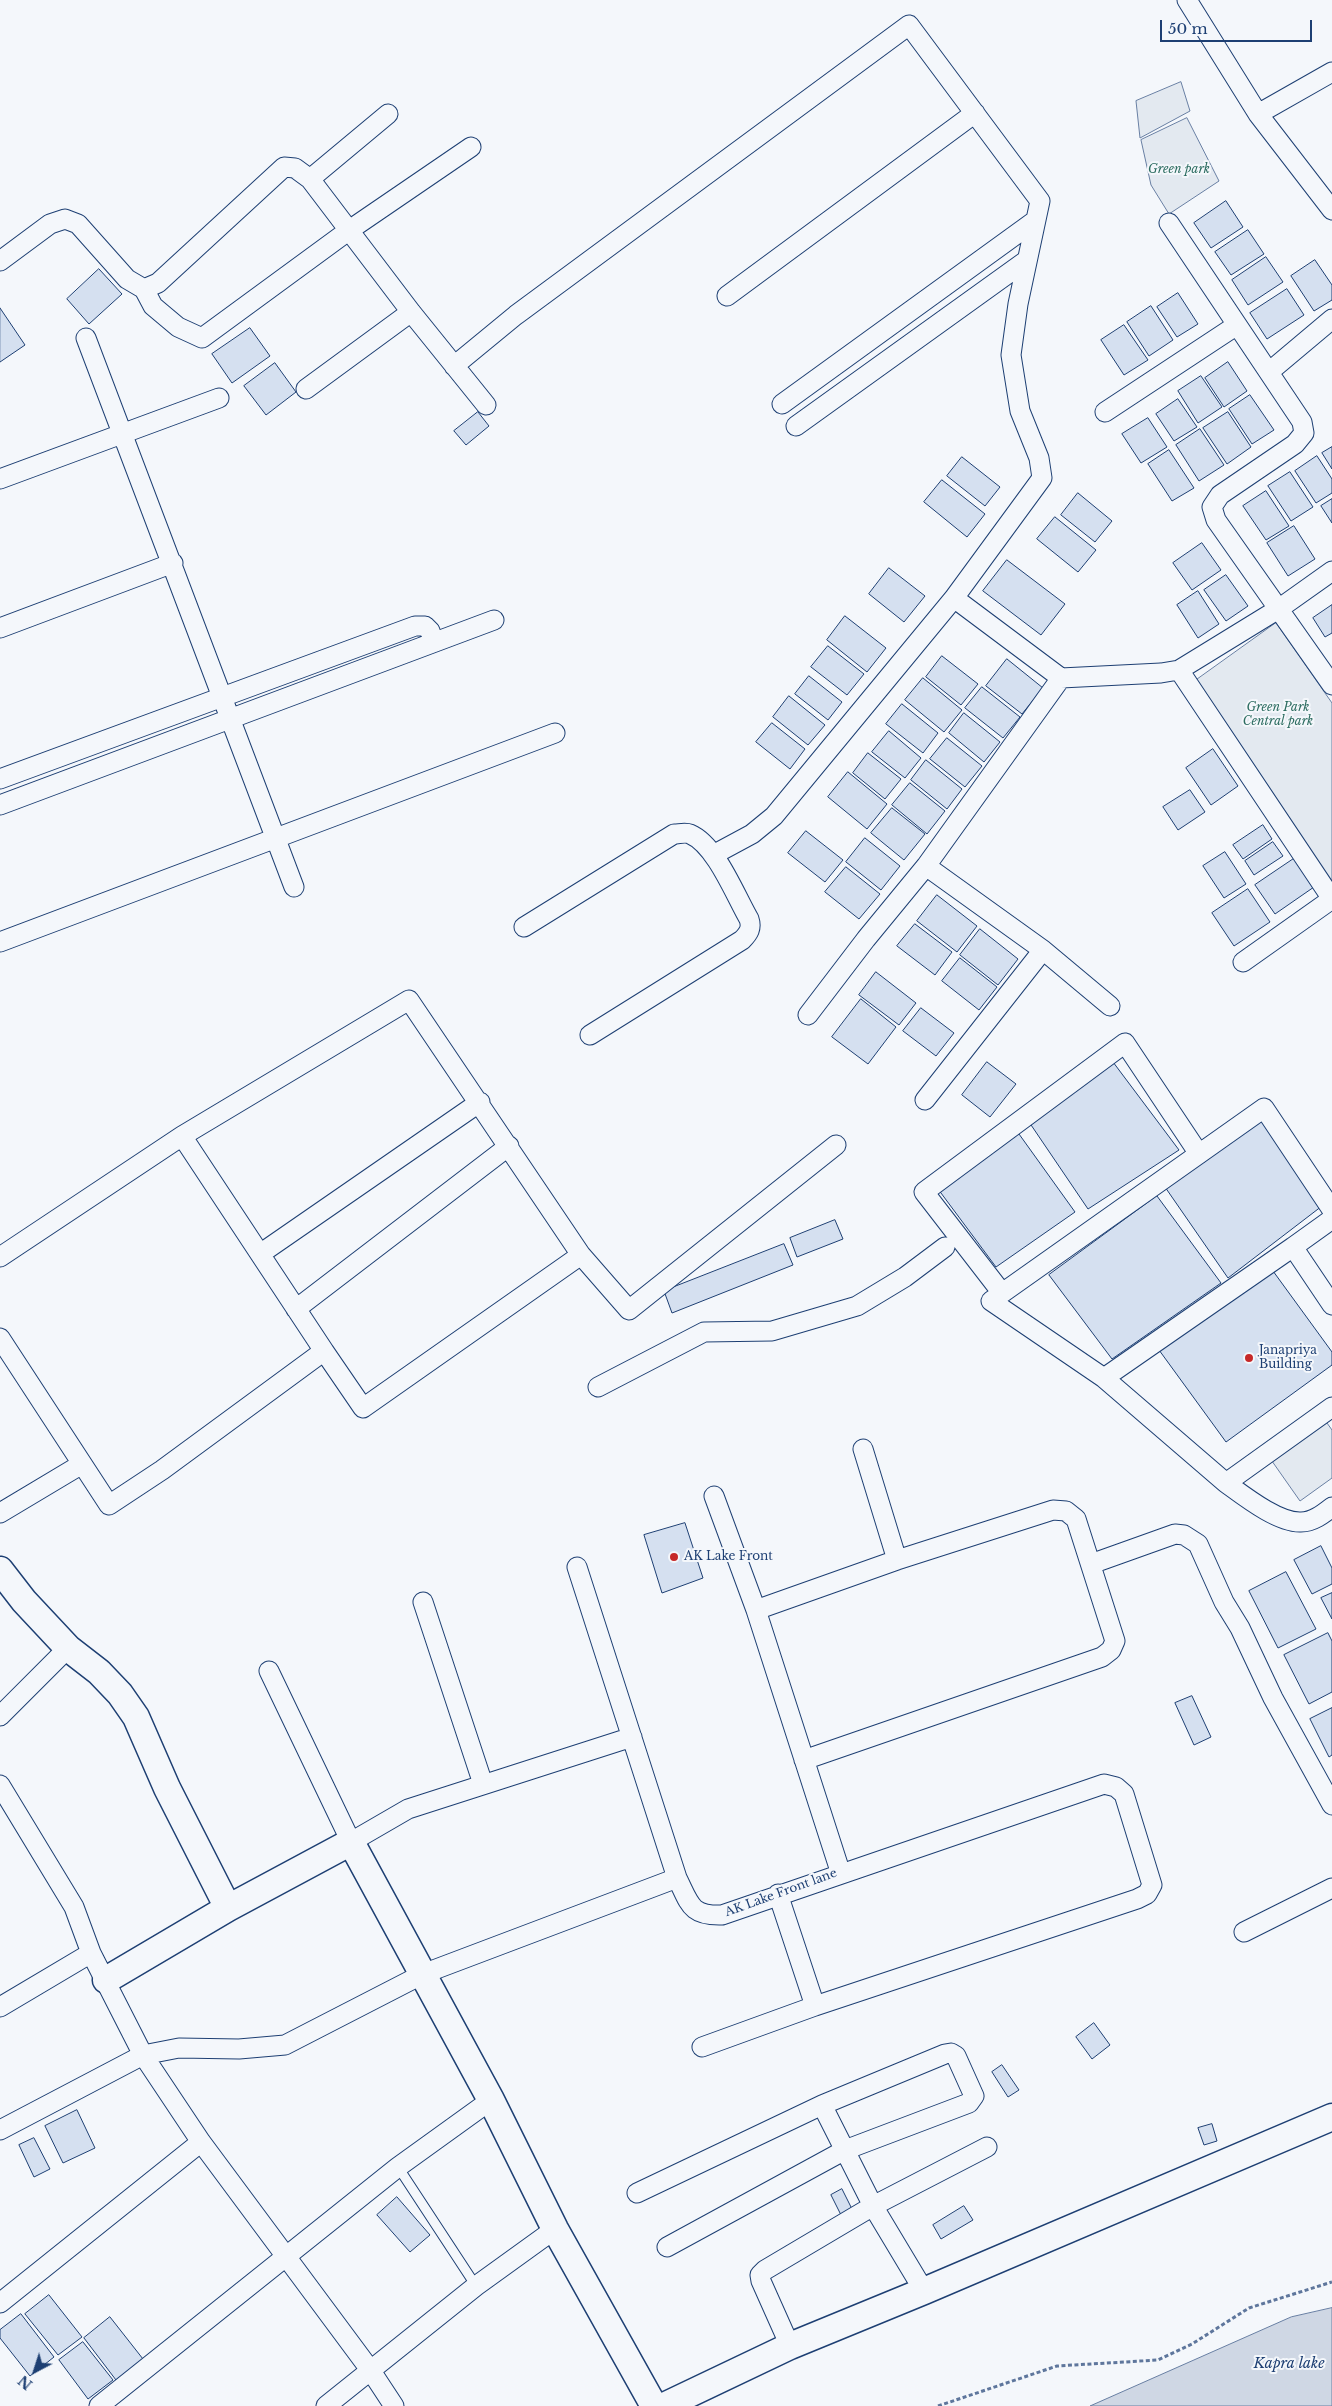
<!DOCTYPE html>
<html>
<head>
<meta charset="utf-8">
<style>
  body { margin:0 }
  #map { position:relative; width:1332px; height:2406px; overflow:hidden; background:#f4f7fb; font-family:"Libre Baskerville",serif }
  canvas { display:block }
  .north { position:absolute; left:10px; top:2346px; width:50px; height:50px; -webkit-text-stroke:4px #f4f7fb; paint-order:stroke; rotate:220deg; font-size:14px; font-weight:700; line-height:20px; text-align:center; color:#1d3f73 }
  .north::after { content:''; display:block; margin:auto; width:18px; height:22px; background:#1d3f73; clip-path:polygon(50% 0,100% 100%,50% 72%,0 100%) }
  .scale { position:absolute; left:1160px; top:20px; width:152px; height:22px; box-sizing:border-box; border:2px solid #1d3f73; border-top:0; padding-left:6px; font-size:15px; line-height:18px; white-space:nowrap; color:#1d3f73; -webkit-text-stroke:4px #f4f7fb; paint-order:stroke }
</style>
</head>
<body>
<div id="map">
<canvas width="1332" height="2406"></canvas>
<div class="north">N</div>
<div class="scale">50 m</div>
</div>
<script>
const ctx = document.querySelector('canvas').getContext('2d');
ctx.lineJoin = 'round';
function fill(path, color) { ctx.fillStyle = color; ctx.fill(path, 'evenodd'); }
function strokePath(path, color, width, dash) { ctx.strokeStyle = color; ctx.lineWidth = width; ctx.lineCap = dash ? 'butt' : 'round'; ctx.setLineDash(dash || []); ctx.stroke(path); }
function drawText(font, color, halo, rows, align = 'center') {
  ctx.font = font + ' "Libre Baskerville",serif'; ctx.lineWidth = 4; ctx.setLineDash([]); ctx.textBaseline = 'middle'; ctx.strokeStyle = halo; ctx.fillStyle = color; for (const [text, x, y, turn = 0] of rows) {
    ctx.save(); ctx.translate(x, y); ctx.rotate((+turn || 0) * Math.PI / 180); ctx.textAlign = isNaN(turn) ? turn : align; if (halo) ctx.strokeText(text, 0, 0); ctx.fillText(text, 0, 0); ctx.restore();
  }
}
const green = new Path2D(`
  M1181 82 1190 111 1140 138 1136 101Z
  M1187 118 1219 181 1169 214 1151 185 1141 140Z
  M1276 623 1332 703V887L1195 681Z
  M1322 1416 1332 1430V1478L1300 1501 1267 1454Z`);
fill(green, '#e3e9f0');
strokePath(green, '#687fa3', 1);
const water = new Path2D(`
  M1332 2308V2406H1090L1291 2317Z`);
fill(water, '#cfd7e4');
strokePath(water, '#687fa3', 1);
const building = new Path2D(`
  M1226 201 1243 227 1211 248 1194 223Z
  M1248 230 1264 254 1231 275 1215 252Z
  M1266 257 1283 282 1248 305 1232 280Z
  M1315 260 1332 285V300L1314 311 1291 276Z
  M99 269 122 294 89 324 67 299Z
  M1287 289 1304 315 1267 339 1250 313Z
  M1178 293 1198 324 1177 337 1157 307Z
  M1151 306 1173 340 1149 356 1127 322Z
  M0 308 25 345 0 362Z
  M1124 325 1148 360 1124 375 1101 340Z
  M250 328 270 356 232 383 212 354Z
  M1228 362 1247 391 1224 407 1205 378Z
  M275 363 296 392 266 415 244 386Z
  M1201 376 1222 407 1198 423 1178 391Z
  M1250 395 1274 430 1252 444 1229 409Z
  M1178 399 1197 427 1174 441 1156 414Z
  M478 412 489 426 466 445 454 431Z
  M1228 412 1251 447 1227 464 1203 428Z
  M1148 418 1167 447 1141 463 1122 434Z
  M1200 429 1224 465 1199 481 1176 445Z
  M1332 447V469L1322 453Z
  M1169 450 1194 488 1172 501 1148 464Z
  M1317 456 1332 479V493L1316 503 1295 471Z
  M962 457 1000 487 985 506 947 476Z
  M1290 472 1313 507 1291 521 1268 486Z
  M942 480 985 514 967 537 924 502Z
  M1266 491 1289 526 1266 540 1243 506Z
  M1078 493 1112 521 1095 542 1061 515Z
  M1332 499V523L1321 506Z
  M1055 517 1096 550 1078 572 1037 539Z
  M1294 526 1315 559 1288 576 1267 543Z
  M1202 543 1221 570 1192 590 1173 563Z
  M1007 560 1065 604 1041 635 983 591Z
  M889 568 925 596 904 622 869 594Z
  M1226 575 1248 606 1226 621 1204 590Z
  M1198 591 1219 624 1198 638 1177 605Z
  M1332 605V633L1325 637 1313 618Z
  M845 616 886 648 867 672 827 640Z
  M828 646 864 674 847 695 811 667Z
  M942 656 978 684 961 705 926 677Z
  M1007 659 1043 688 1022 714 986 686Z
  M809 676 842 702 828 720 795 694Z
  M923 678 962 710 944 732 905 700Z
  M982 687 1020 717 1003 738 965 708Z
  M789 696 825 725 808 745 773 717Z
  M902 704 938 733 923 753 886 724Z
  M964 713 1000 742 984 762 949 733Z
  M772 723 805 749 790 769 756 742Z
  M889 731 921 758 905 778 872 752Z
  M947 738 982 766 965 787 930 759Z
  M1213 749 1238 786 1211 805 1186 768Z
  M868 753 901 779 885 799 853 773Z
  M926 760 962 789 947 809 911 780Z
  M848 772 887 804 867 829 828 797Z
  M910 783 945 811 927 834 892 805Z
  M1190 790 1205 812 1178 830 1163 807Z
  M892 808 925 834 904 860 871 833Z
  M1263 825 1272 839 1243 859 1233 845Z
  M806 831 843 860 825 882 788 853Z
  M865 838 900 866 881 890 846 862Z
  M1273 842 1283 856 1254 875 1245 861Z
  M1225 852 1246 884 1224 898 1203 866Z
  M1295 858 1314 887 1275 914 1255 885Z
  M846 867 880 894 859 919 825 892Z
  M1248 889 1270 922 1234 946 1212 913Z
  M937 895 977 926 957 952 917 921Z
  M915 924 952 952 935 975 897 946Z
  M980 929 1018 959 998 985 960 955Z
  M960 958 997 987 979 1010 942 981Z
  M876 972 916 1003 899 1025 859 995Z
  M861 999 896 1027 868 1064 832 1037Z
  M921 1008 954 1033 936 1056 903 1031Z
  M987 1062 1016 1084 990 1117 962 1095Z
  M1113 1062 1179 1150 1088 1209 1027 1119Z
  M1261 1120 1322 1206 1228 1278 1165 1187Z
  M1019 1134 1075 1212 996 1267 938 1189Z
  M1157 1196 1221 1283 1112 1359 1049 1275Z
  M835 1220 843 1239 797 1257 790 1238Z
  M784 1244 793 1265 672 1313 664 1291Z
  M1273 1271 1332 1352V1365L1226 1442 1159 1350Z
  M685 1523 703 1578 662 1593 644 1535Z
  M1321 1546 1332 1568V1584L1312 1594 1294 1560Z
  M1286 1572 1316 1629 1278 1648 1249 1591Z
  M1332 1593V1619L1321 1598Z
  M1328 1633 1332 1641V1692L1309 1704 1284 1655Z
  M1192 1696 1211 1737 1194 1745 1175 1703Z
  M1332 1708V1755L1329 1757 1310 1719Z
  M1094 2023 1110 2045 1092 2059 1076 2037Z
  M1002 2065 1019 2090 1008 2097 992 2072Z
  M77 2110 95 2148 63 2163 45 2126Z
  M1212 2124 1217 2141 1204 2145 1198 2128Z
  M34 2138 50 2169 34 2177 19 2145Z
  M842 2189 852 2209 841 2215 831 2195Z
  M397 2197 430 2235 410 2252 377 2215Z
  M964 2206 973 2220 941 2239 933 2225Z
  M49 2295 82 2337 58 2355 25 2314Z
  M21 2314 54 2357 30 2376 0 2338V2330Z
  M110 2317 143 2359 116 2380 84 2338Z
  M83 2342 113 2380 88 2399 59 2360Z`);
fill(building, '#d5e0f0');
strokePath(building, '#1d3f73', 1);
const lane = new Path2D(`
  M398 2167 476 2286`);
const street = new Path2D(`
  M1187 0 1258 114 1332 210
  M1258 114 1332 72
  M310 179 388 114
  M1169 223 1302 422 1304 433 1295 444 1220 495 1212 507 1216 520 1332 685
  M0 261 50 224 65 219 78 224 127 279 144 289 153 306 178 327 202 338 348 231 471 147
  M144 289 158 283 284 167 295 168 310 179 411 312 486 405
  M727 296 975 113
  M86 338 294 887
  M454 366 516 315 909 25 1040 201 1018 304 1011 355 1020 411 1039 458 1042 478 954 598 774 816 752 834 713 855
  M1269 372 1332 319
  M306 389 411 312
  M782 404 1036 220
  M1105 412 1237 325
  M796 426 1027 260
  M0 479 219 398
  M954 598 1061 678 1161 673 1179 670 1280 608 1332 571
  M0 628 173 563
  M1179 670 1332 899
  M0 779 415 626H425L430 631 434 642
  M0 805 494 620
  M926 866 1043 950 1110 1006
  M524 927 674 834C679 834 685 832 690 834 716 845 735 895 749 919 752 928 749 933 742 940L590 1035
  M0 942 555 733
  M1243 962 1332 899
  M808 1015 866 939 926 866 1061 678
  M925 1100 1043 950
  M1332 1210 1264 1108 991 1301 1104 1378 1226 1483C1244 1496 1278 1523 1301 1522 1313 1522 1323 1514 1332 1507
  M1293 1247 1332 1219
  M260 1254 480 1102
  M0 1257 182 1136 409 1000 581 1255 629 1310 836 1145
  M1002 1293 924 1192 1125 1043 1199 1154
  M296 1309 509 1146
  M0 1338 109 1505 162 1470 324 1351 182 1136
  M324 1351 363 1408 581 1255
  M1104 1378 1293 1247 1332 1305
  M598 1387 704 1332 772 1331 857 1306 905 1277 945 1247
  M863 1449 897 1560
  M1226 1483 1332 1407
  M714 1496 756 1610 841 1874
  M0 1513 82 1464
  M1091 1564 1175 1534 1184 1535 1198 1544 1224 1602 1240 1628 1273 1698 1332 1805
  M577 1567 677 1878C690 1904 690 1916 722 1915L1104 1784 1116 1787 1124 1794 1152 1885 1147 1894 1137 1899 815 2006 702 2047
  M423 1602 483 1784
  M756 1610 897 1560 1053 1510 1066 1511 1076 1519 1115 1641 1111 1650 1102 1657 804 1760
  M269 1671 351 1842 408 1809 632 1737
  M0 1716 68 1648
  M0 1785 74 1907 91 1953 143 2055 201 2142 371 2371 394 2406
  M778 1894 815 2006
  M1244 1932 1332 1888
  M0 2007 91 1953
  M822 2105 873 2206 924 2291
  M0 2130 143 2055 179 2048 239 2049 285 2045 423 1974 677 1878
  M637 2193 822 2105 945 2054 951 2053 956 2056 974 2096 969 2103 845 2150 667 2247
  M0 2303 201 2142
  M790 2346 761 2281 760 2275 765 2270 873 2206 987 2147
  M99 2406 398 2167 491 2100
  M326 2406 476 2286 555 2229`);
const secondary = new Path2D(`
  M0 1570 24 1601 68 1648 99 1672 120 1694 136 1717 167 1788 228 1908
  M106 1980 228 1908 351 1842 491 2100 555 2229 654 2406
  M664 2406 790 2346 924 2291 1332 2117`);
strokePath(lane, '#1d3f73', 11);
strokePath(street, '#1d3f73', 21);
strokePath(secondary, '#1d3f73', 29);
strokePath(new Path2D(`
  M938 2406 1057 2366 1158 2360 1192 2344 1249 2308 1332 2282`), '#5e769c', 3, [4, 2.5]);
strokePath(lane, '#f4f7fb', 9);
strokePath(street, '#f4f7fb', 19);
strokePath(secondary, '#f4f7fb', 26);
for (const [x, y, r, color] of [
  [1249,1358,5,"#c62828"],
  [674,1557,5,"#c62828"]
]) { const dot = new Path2D(); dot.arc(x, y, r, 0, 2 * Math.PI); ctx.fillStyle = color; ctx.fill(dot); strokePath(dot, '#f4f7fb', 2); }
drawText('italic 12px', '#2c6c60', '#f4f7fb', [
  ["Green park",1179,170],
  ["Green Park",1278,708],
  ["Central park",1278,722]
]);
drawText('12px', '#1d3f73', '#f4f7fb', [
  ["Janapriya",1259,1351],
  ["Building",1259,1365],
  ["AK Lake Front",684,1557]
], 'left');
drawText('12px', '#1d3f73', '#f4f7fb', [
  ["AK Lake Front lane",781,1893,-20]
]);
drawText('italic 14px', '#1d3f73', '#f4f7fb', [
  ["Kapra lake",1289,2364]
]);
</script>
</body>
</html>
